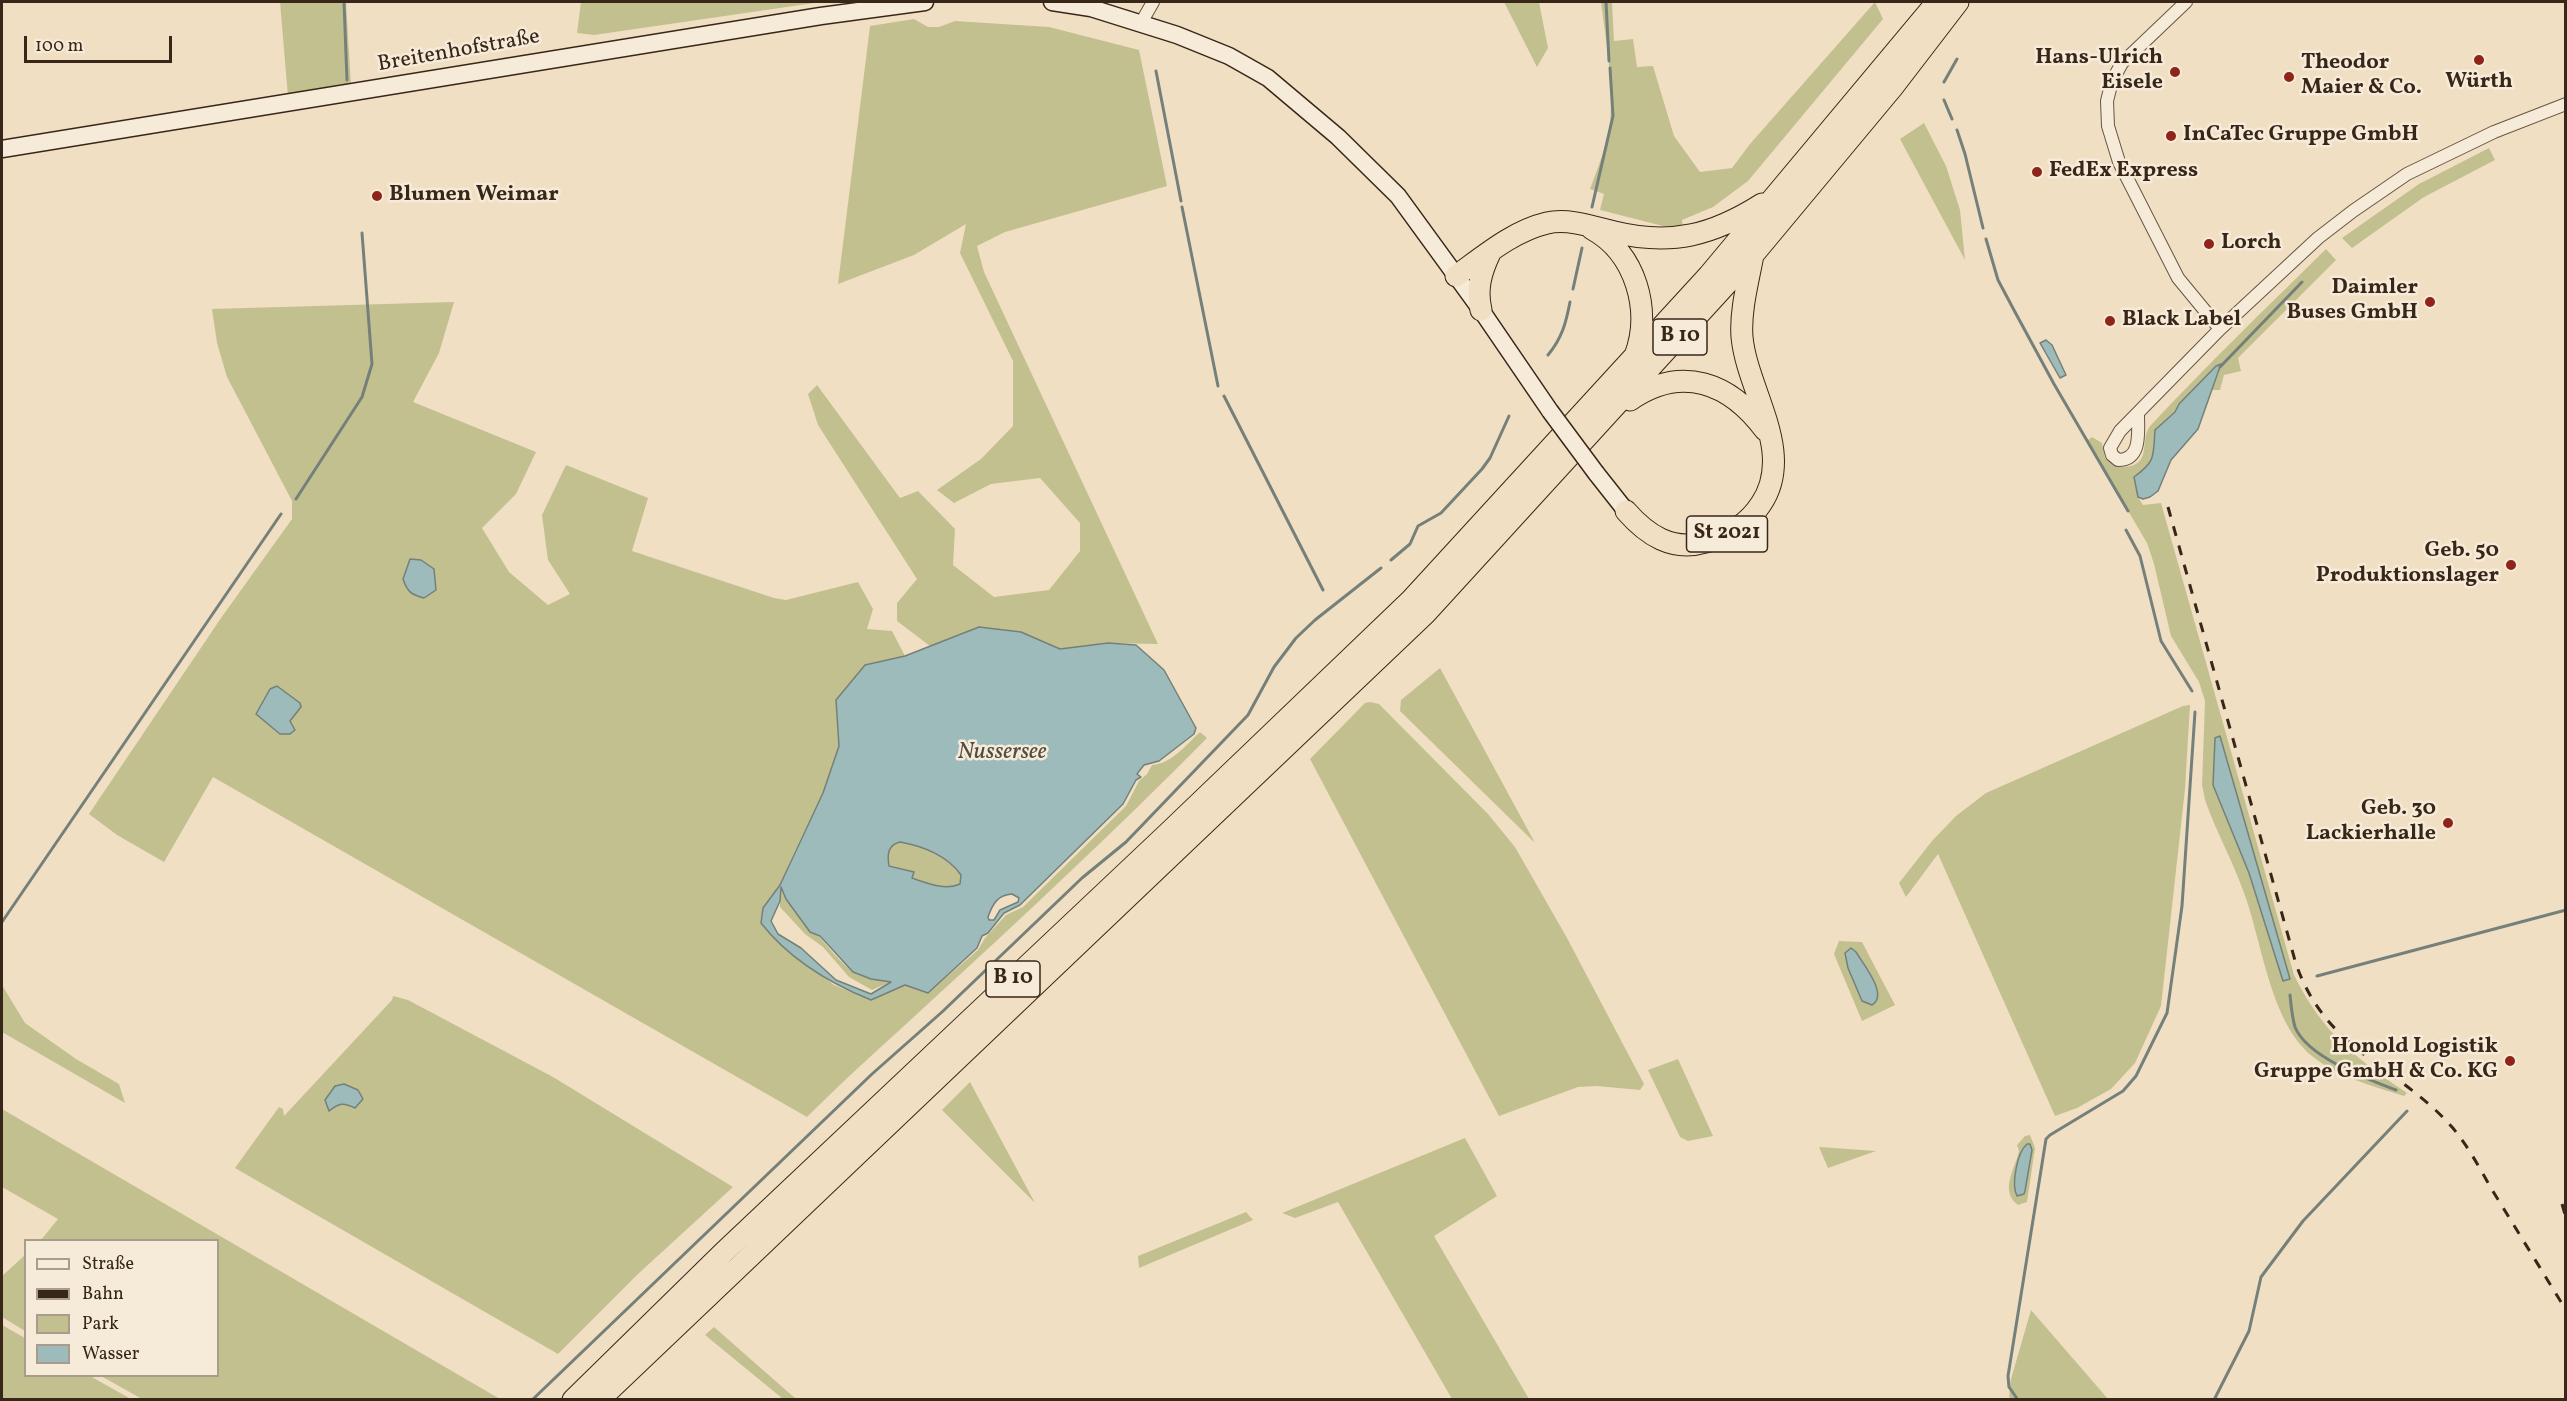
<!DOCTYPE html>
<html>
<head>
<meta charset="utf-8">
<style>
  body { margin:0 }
  #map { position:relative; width:2567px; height:1401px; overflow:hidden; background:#f1dfc4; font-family:Vollkorn,serif }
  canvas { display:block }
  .frame { position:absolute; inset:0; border:3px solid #382718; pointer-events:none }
  .legend { position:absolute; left:24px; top:1239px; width:195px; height:138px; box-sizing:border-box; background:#f6ead9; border:2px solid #aa9c8c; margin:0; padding:8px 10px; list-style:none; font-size:18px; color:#382718 }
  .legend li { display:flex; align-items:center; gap:12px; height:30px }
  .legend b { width:30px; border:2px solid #aa9c8c }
  .scale { position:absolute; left:24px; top:36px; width:148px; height:27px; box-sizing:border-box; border:3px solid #382718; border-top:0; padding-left:8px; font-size:18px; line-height:21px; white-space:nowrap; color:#382718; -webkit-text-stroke:4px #f6ead9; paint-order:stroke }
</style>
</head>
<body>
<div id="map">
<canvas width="2567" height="1401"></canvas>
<div class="frame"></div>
<ul class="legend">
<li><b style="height:8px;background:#f6ead9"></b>Straße</li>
<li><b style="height:8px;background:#382718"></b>Bahn</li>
<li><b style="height:16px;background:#c2c08f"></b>Park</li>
<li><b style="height:16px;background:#9cbbba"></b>Wasser</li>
</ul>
<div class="scale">100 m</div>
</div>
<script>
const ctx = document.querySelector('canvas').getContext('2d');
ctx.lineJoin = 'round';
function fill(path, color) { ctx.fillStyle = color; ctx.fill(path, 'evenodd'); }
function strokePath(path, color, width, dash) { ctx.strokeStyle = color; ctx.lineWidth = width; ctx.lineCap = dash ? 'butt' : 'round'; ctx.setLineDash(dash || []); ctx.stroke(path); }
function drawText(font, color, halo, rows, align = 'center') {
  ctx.font = font + ' Vollkorn,serif'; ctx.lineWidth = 5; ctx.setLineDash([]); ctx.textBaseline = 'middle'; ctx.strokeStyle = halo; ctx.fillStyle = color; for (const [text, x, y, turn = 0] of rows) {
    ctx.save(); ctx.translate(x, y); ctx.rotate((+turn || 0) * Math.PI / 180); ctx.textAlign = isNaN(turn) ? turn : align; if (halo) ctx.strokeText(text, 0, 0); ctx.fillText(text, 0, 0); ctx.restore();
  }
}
fill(new Path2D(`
  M280 2H346L351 85 288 97Z
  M581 2H821L594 35 577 33Z
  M1504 2H1539L1548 48 1537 67Z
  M1601 2H1612L1614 41 1633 39 1637 67 1653 66 1674 136 1700 172 1732 168 1750 144 1875 2 1883 19 1748 181 1713 207 1682 220 1683 227 1663 226 1600 210 1604 194 1590 189C1596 173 1602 157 1607 141 1617 102 1606 42 1601 2Z
  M914 19 928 27H939L955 21 1049 27 1139 50 1167 186 1005 232 977 246 984 272 1158 644 1108 643 1060 649 1021 632 979 627 930 646 897 621V603L917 579 818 425 808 394 817 385 900 498 918 491 955 529 953 565 994 597 1049 590 1080 551V523L1040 478 991 484 954 503 937 490 981 459 1013 426V361L960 253 966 224 914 255 838 284 870 26Z
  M1924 123 1946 166 1960 210 1965 260 1900 139Z
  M2489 148 2495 160 2424 197 2352 248 2342 238 2419 184Z
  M2326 249 2336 260 2238 358 2241 371 2224 375 2220 390H2212L2219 372 2179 404 2175 412 2155 431 2152 459 2144 471 2138 497 2143 505 2161 503 2294 975C2322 1032 2355 1058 2407 1093L2404 1096C2373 1086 2337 1077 2312 1056 2270 1022 2262 941 2244 893 2233 861 2216 832 2205 800L2202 785 2205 701 2199 682 2171 636 2154 564 2147 543 2087 441 2092 437 2102 443 2105 458 2116 467C2157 469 2137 440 2151 425 2208 364 2267 307 2326 249ZM2220 736 2284 981 2249 873 2213 785Z
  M454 302 439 353 413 402 536 452 516 494 482 528 509 572 548 605 570 594 548 560 542 515 566 465 648 498 632 551 774 598 786 600 858 582 873 609 867 629 892 631 905 656 865 665 836 700 839 746 823 793 793 855 780 885C800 911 828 952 852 971 863 979 880 980 893 981L872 990 849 977 823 947 805 934 780 907V886L763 908 761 923 834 985 871 1000 905 985 928 993 978 950 985 938 1006 915 1023 907 1126 806 1139 781 1147 774 1152 765C1171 764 1186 745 1200 732L1207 738C1118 828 1024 916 930 1002 889 1040 847 1077 807 1117L213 777 164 862 117 835 89 814 221 618 292 519V501L227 377 217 343 212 309Z
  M1440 668 1535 843 1400 711 1401 700Z
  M1370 702 1379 704 1488 814 1515 847 1567 938 1644 1084 1640 1090 1597 1086 1578 1087 1499 1116 1310 759 1365 703Z
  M2190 705 2185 789 2161 1006 2135 1063 2111 1089 2077 1108 2055 1116 1938 854 1906 897 1899 883 1932 841 1956 816 1986 793 2183 706Z
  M900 842C923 846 948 856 961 875L960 884C944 891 927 883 912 877L914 872 889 865C887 854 888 845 900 842Z
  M1839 941 1862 942 1895 1005 1862 1021 1834 954Z
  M2 985 25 1023 76 1059 119 1084 125 1103 2 1032Z
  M393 996 408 1000 553 1077 733 1187 638 1274 558 1354 235 1168 279 1107 283 1109 284 1116 392 1000Z
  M1678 1059 1713 1136 1688 1141 1680 1137 1648 1070Z
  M970 1082 1035 1203 942 1110Z
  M2 1109 500 1399H142L101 1376H218V1240H41L58 1219 2 1187Z
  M2030 1135 2035 1148 2027 1202 2018 1205C1999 1191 2015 1169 2019 1151L2017 1145 2025 1136Z
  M1465 1138 1497 1196 1434 1236 1529 1399H1452L1338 1202 1295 1218 1282 1213Z
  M1819 1147 1876 1151 1828 1168Z
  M1246 1212 1253 1220 1139 1268 1138 1256Z
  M25 1255V1331L2 1317V1276Z
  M2031 1310 2108 1399H2012L2009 1397 2011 1379Z
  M2 1325 25 1338 26 1376H90L131 1399H2Z
  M714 1327 796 1399H783L705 1335Z`), '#c2c08f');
const water = new Path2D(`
  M2046 340 2052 345 2066 375 2060 378 2040 343Z
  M2221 364 2198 429 2171 460 2158 491 2150 497 2143 499 2138 497 2134 477C2156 461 2153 457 2155 430L2175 412 2179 404 2216 366Z
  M410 559 421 560 434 569 436 590 424 598C411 595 407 591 403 579Z
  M979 627 1021 632 1060 649 1108 643 1136 645 1164 670 1196 728 1194 734 1159 761 1144 765 1137 774 1141 777 1136 780 1123 804 1020 905 1004 913 988 933 982 936 977 948 928 993 905 985 871 1000C829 983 789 959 761 923L763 908 780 885 823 793 839 746 836 700 865 665 905 656ZM900 842C923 846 948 856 961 875L960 884C945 891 927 883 912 878L914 872 889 866C887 854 888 845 900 842ZM781 887 786 899 810 932 820 936 853 972 871 979 891 982 871 994 836 980 801 948 778 934 771 921 780 901ZM1012 894 1019 898 1018 902 1000 910 994 920H989L988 917C993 903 998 895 1012 894Z
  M277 686 300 703 301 707 290 721 295 730 290 734H280L256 714 270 689Z
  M2220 736 2290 979 2283 981 2249 873 2213 785 2215 738Z
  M1851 948 1856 952C1863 964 1889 995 1872 1005L1862 1001 1848 968 1845 953Z
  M344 1084 358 1090 363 1099 355 1108C343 1102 339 1103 329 1111L325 1100 335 1086Z
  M2027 1144H2030L2032 1150 2025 1191 2024 1194 2017 1196C2011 1185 2017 1152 2027 1144Z`);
fill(water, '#9cbbba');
strokePath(water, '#748079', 1.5);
strokePath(new Path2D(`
  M344 2 347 80
  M1606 2 1609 61
  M1156 71 1181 201
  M1944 82 1957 59
  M1944 100 1952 119
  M1957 130 1965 154 1983 228
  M1182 207 1218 386
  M1592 207 1613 116 1610 68
  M1986 239 1998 280 2015 312 2054 384 2128 511
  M1573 289 1582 248
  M1548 355C1562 338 1566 323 1570 302
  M2220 367 2302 282
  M1224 396 1323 590
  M296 499 362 397 372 364 362 233
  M2126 530 2140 556 2161 641 2192 691
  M1391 560 1410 544 1418 526 1441 513 1482 469 1490 458 1509 416
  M2 922 281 514
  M2317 976 2566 910
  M2290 995C2291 1005 2292 1017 2295 1027 2307 1057 2367 1079 2396 1090
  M532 1400 872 1074 942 1012 1082 878 1126 842 1248 715 1274 667 1296 638 1315 620 1381 568
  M2018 1400 2009 1387 2008 1376 2046 1139 2050 1135 2123 1091 2136 1076 2167 1013 2182 906 2195 712
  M2214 1400 2249 1331 2261 1277 2303 1221 2407 1111`), '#748079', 3);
const street = new Path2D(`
  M2186 2 2122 63 2112 81 2107 101 2108 126 2119 162 2178 278 2220 329
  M1141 23 1153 2
  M2138 415C2138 432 2142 460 2118 460L2112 455 2110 448 2120 431 2220 329 2318 238 2353 211 2407 174 2494 132 2566 104`);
const secondary = new Path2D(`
  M1052 2 1091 8 1177 35 1229 56 1268 78 1338 137 1398 196 1481 310 1550 411
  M2 149 821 16 925 2
  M1596 473 1626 511`);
const highway = new Path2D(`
  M1592 229C1636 253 1652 311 1635 356
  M1456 276C1484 256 1513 231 1547 223 1568 218 1594 227 1614 232 1672 246 1713 235 1762 204
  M1481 310C1476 289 1481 272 1490 253
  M1630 400C1682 364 1730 383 1765 430
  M1626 511C1647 535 1672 552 1706 542 1728 536 1748 524 1761 504 1796 452 1747 391 1742 337 1740 311 1748 282 1753 255
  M573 1400 724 1252 1167 834 1411 600 1709 275 1937 2
  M599 1400 1425 614 1753 255 1892 88 1958 2`);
strokePath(street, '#665543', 14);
strokePath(secondary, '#382718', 19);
strokePath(highway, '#382718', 23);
strokePath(street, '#f6ead9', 12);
strokePath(secondary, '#f6ead9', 16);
strokePath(highway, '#f1dfc4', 21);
strokePath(new Path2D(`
  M2168 507 2296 964C2327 1052 2397 1065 2452 1127 2469 1147 2481 1171 2494 1193 2518 1232 2542 1271 2566 1310
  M2562 1204 2566 1218`), '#382718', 3, [10, 10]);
const secondaryBridge = new Path2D(`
  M1550 411 1596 473`);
strokePath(secondaryBridge, '#382718', 19, []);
strokePath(secondaryBridge, '#f6ead9', 16);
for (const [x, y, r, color] of [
  [2479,60,6,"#8f2418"],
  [2175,72,6,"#8f2418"],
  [2289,77,6,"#8f2418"],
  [2171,136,6,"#8f2418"],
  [2037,172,6,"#8f2418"],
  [377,196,6,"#8f2418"],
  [2209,244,6,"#8f2418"],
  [2430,302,6,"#8f2418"],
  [2110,321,6,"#8f2418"],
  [2511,565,6,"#8f2418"],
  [2448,823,6,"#8f2418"],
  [2510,1061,6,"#8f2418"]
]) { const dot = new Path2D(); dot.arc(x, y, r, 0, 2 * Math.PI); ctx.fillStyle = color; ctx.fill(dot); strokePath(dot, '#f6ead9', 2); }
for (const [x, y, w] of [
  [1680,337,54],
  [1727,534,81],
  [1013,979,54]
]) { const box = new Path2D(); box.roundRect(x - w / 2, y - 18, w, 36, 4.5); ctx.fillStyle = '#f6ead9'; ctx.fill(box); strokePath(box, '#382718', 1.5); }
drawText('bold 21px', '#382718', null, [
  ["B 10",1680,337],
  ["St 2021",1727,534],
  ["B 10",1013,979]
]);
drawText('22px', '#382718', '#f6ead9', [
  ["Breitenhofstraße",459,52,-10]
]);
drawText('bold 22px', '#382718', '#f6ead9', [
  ["Hans-Ulrich",2163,59,"right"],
  ["Eisele",2163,84,"right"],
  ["Theodor",2301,64],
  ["Maier & Co.",2301,89],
  ["Würth",2479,83,"center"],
  ["InCaTec Gruppe GmbH",2183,136],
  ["FedEx Express",2049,172],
  ["Blumen Weimar",389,196],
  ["Lorch",2221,244],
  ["Daimler",2418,289,"right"],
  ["Buses GmbH",2418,314,"right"],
  ["Black Label",2122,321],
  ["Geb. 50",2499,552,"right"],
  ["Produktionslager",2499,577,"right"],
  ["Geb. 30",2436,810,"right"],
  ["Lackierhalle",2436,835,"right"],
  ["Honold Logistik",2498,1048,"right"],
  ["Gruppe GmbH & Co. KG",2498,1073,"right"]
], 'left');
drawText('italic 24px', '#514c40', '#f6ead9', [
  ["Nussersee",1002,754]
]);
</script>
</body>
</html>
